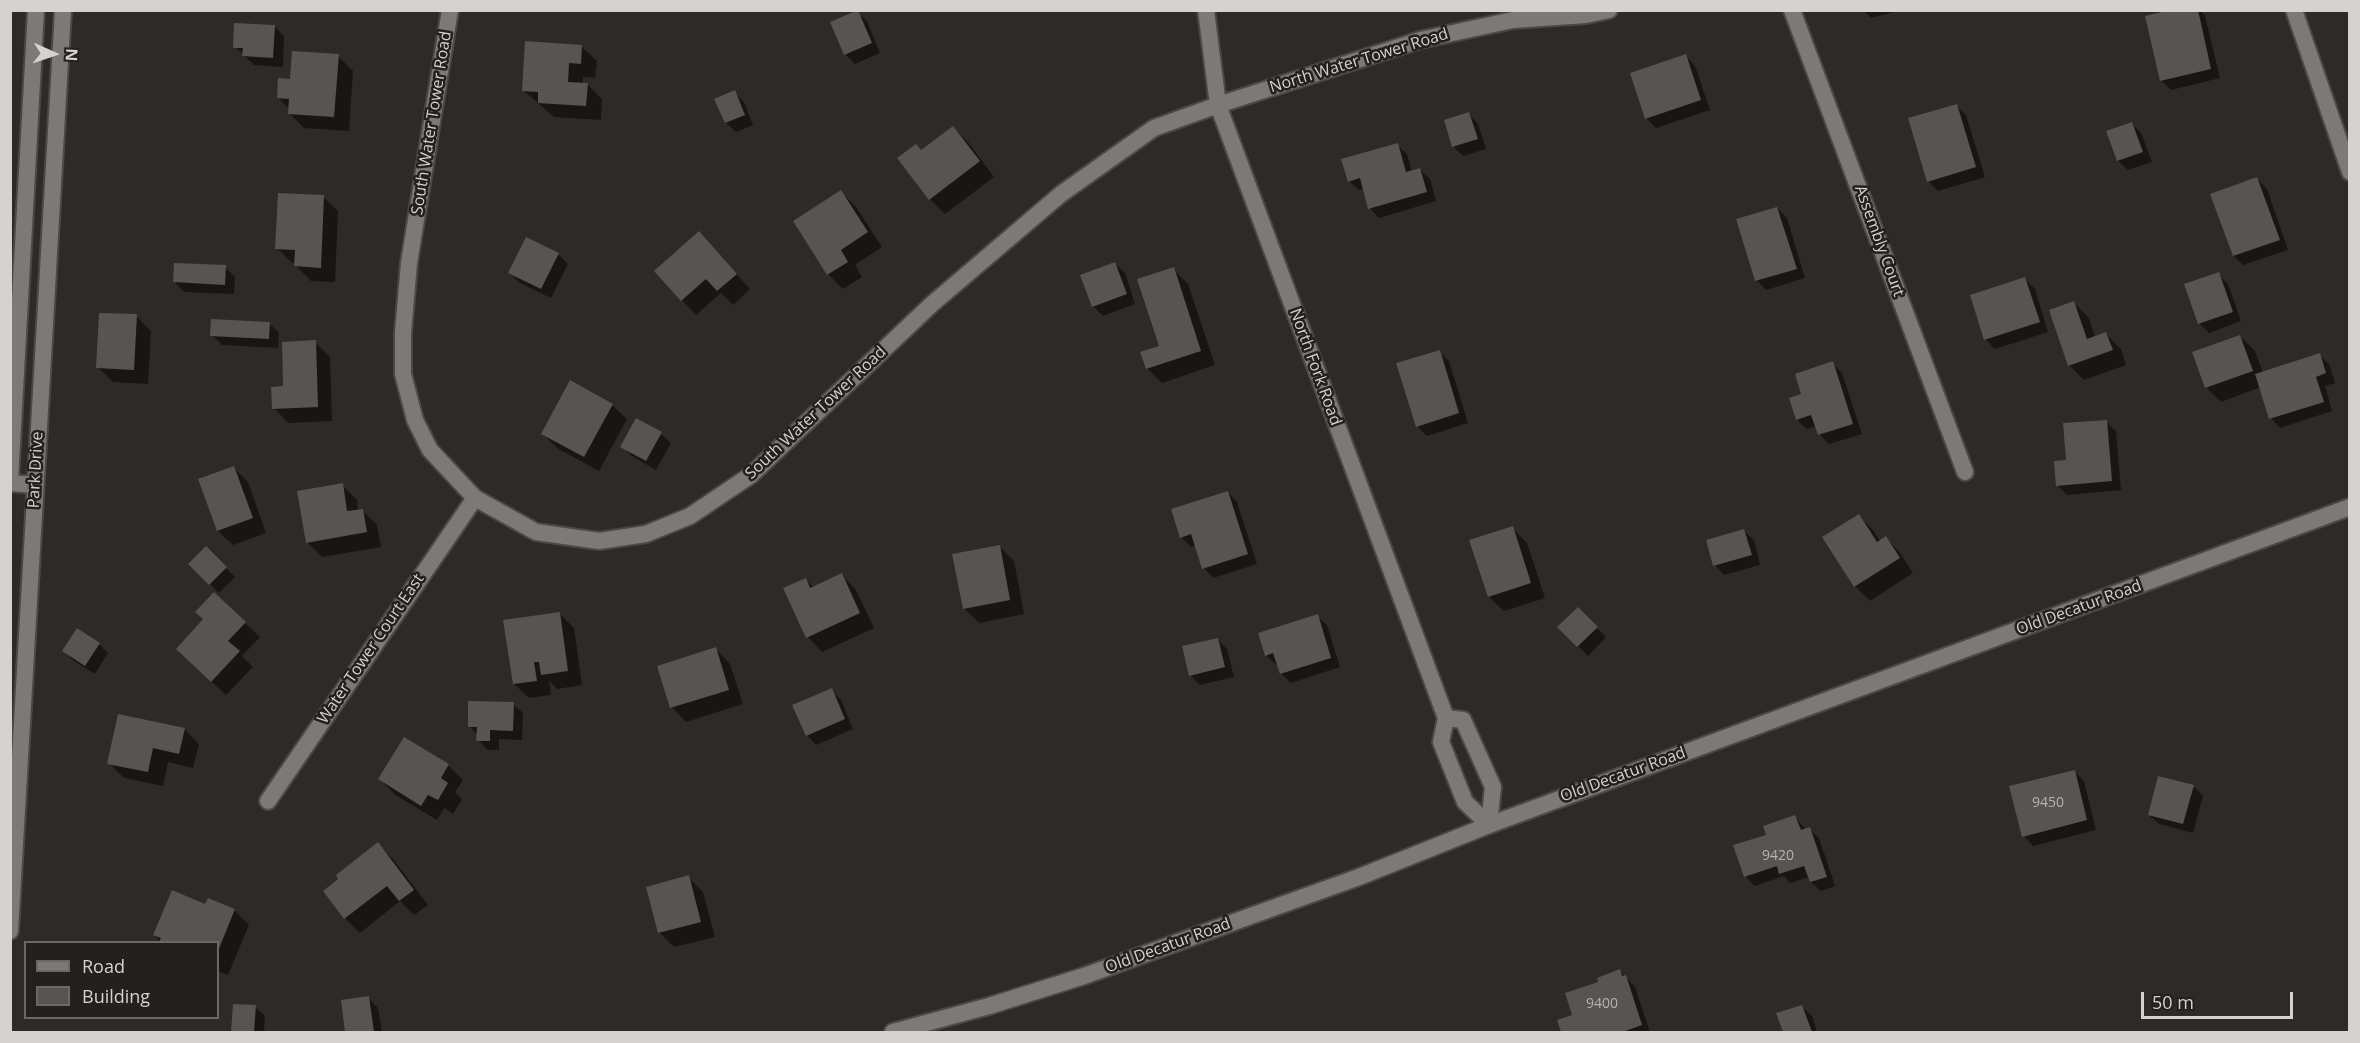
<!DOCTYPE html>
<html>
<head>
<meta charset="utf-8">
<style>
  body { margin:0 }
  #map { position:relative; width:2360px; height:1043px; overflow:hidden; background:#2d2a27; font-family:"Open Sans",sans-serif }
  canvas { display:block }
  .frame { position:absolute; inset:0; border:12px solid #d5d2d1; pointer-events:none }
  .legend { position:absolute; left:24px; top:941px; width:195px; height:78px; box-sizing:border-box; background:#23201e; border:2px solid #6a6766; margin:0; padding:8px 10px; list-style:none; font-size:18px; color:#d5d2d1 }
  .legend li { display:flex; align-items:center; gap:12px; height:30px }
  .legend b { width:30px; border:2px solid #6a6766 }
  .north { position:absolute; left:24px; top:24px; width:60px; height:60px; -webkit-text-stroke:4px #23201e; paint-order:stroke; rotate:93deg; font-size:16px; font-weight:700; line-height:24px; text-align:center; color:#d5d2d1 }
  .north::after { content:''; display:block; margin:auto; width:21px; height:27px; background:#d5d2d1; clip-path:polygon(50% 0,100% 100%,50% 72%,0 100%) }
  .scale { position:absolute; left:2141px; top:992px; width:152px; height:27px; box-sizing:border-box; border:3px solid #d5d2d1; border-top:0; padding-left:8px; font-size:18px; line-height:21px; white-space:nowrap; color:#d5d2d1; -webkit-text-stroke:4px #23201e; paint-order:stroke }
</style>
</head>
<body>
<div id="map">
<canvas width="2360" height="1043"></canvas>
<div class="frame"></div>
<ul class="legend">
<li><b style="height:8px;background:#7d7976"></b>Road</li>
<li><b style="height:16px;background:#585451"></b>Building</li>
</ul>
<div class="north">N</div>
<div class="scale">50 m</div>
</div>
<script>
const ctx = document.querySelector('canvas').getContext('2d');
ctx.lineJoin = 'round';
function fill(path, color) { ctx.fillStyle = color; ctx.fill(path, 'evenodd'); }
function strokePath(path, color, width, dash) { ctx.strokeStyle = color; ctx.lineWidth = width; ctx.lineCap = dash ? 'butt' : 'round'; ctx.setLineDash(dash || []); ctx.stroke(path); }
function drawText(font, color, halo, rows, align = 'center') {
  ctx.font = font + ' "Open Sans",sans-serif'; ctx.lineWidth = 5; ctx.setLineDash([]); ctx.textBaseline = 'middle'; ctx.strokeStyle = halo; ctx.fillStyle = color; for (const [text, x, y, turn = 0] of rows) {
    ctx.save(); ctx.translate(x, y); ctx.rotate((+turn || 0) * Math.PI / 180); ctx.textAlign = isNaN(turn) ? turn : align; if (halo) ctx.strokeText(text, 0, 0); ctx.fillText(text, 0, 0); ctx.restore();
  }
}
fill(new Path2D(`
  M1863 10H1902L1871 18Z
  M2177 10H2200L2205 16 2220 78 2171 90 2161 80Z
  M857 12 867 21 880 53 855 64 845 54Z
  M274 26 284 36 283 67 254 65 235 47Z
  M582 47 597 61 595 78 583 77V84H587L602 99 601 120 554 117 523 90Z
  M338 56 353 71 349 131 304 128 289 113V109L278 97 291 81Z
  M1686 56 1695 66 1710 110 1656 128 1646 118Z
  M734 92 744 102 753 125 736 132 726 123Z
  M1956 105 1966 115 1985 177 1938 191 1928 181Z
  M1469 114 1478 124 1486 149 1463 156 1454 147 1445 121Z
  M2131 123 2141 133 2152 162 2128 170 2118 161Z
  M953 128 968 142 994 177 945 214 930 199 900 159 922 151Z
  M1397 145 1407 154 1412 172 1420 170 1430 179 1436 201 1379 218 1370 208 1364 189 1359 190 1349 181Z
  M2257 179 2267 189 2288 250 2243 265 2234 256Z
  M841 192 856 207 882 247 855 265 862 277 843 289 828 274 795 222Z
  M323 197 338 211 335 282 311 281 296 266V263H292L277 248Z
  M1777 208 1787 218 1805 278 1766 290 1757 280Z
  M713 248 750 289 733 305 721 293 696 315 682 300Z
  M558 254 568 264 551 298 520 283 510 273Z
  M1115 264 1125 273 1135 304 1103 316 1093 306Z
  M225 267 235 277 234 294 184 292 175 282Z
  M1173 269 1188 284 1215 365 1162 383 1147 368 1161 347Z
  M2218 274 2228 284 2241 321 2209 333 2199 323Z
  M2025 279 2035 289 2048 332 1995 349 1985 339Z
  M2074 303 2089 318 2095 337 2106 334 2121 349 2126 365 2084 380 2069 365Z
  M136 316 151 331 148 384 113 382 98 367Z
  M269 323 279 333 278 348 222 345 212 335Z
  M2240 336 2255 351 2263 373 2319 355 2329 364 2335 383 2325 386 2332 411 2280 428 2271 418 2261 387 2221 402 2206 387Z
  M315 342 330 357 332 421 288 423 274 408Z
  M1439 352 1449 361 1468 423 1427 436 1417 426Z
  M1832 363 1842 373 1862 434 1829 444 1819 434 1816 426 1807 429 1797 420 1803 395Z
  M612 405 627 419 599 471 557 448 543 434Z
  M2106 422 2116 431 2121 490 2067 495 2057 485 2067 461Z
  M661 434 671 443 656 470 632 456 622 446Z
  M233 467 248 482 266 533 233 545 218 531 200 480Z
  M342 485 357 500 358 511 362 510 377 525 381 547 322 557 307 542Z
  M1228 492 1237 502 1257 564 1213 578 1204 568 1196 545 1191 547 1181 537Z
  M1859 516 1873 530 1880 541 1886 538 1900 553 1913 573 1870 601 1855 586Z
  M1512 528 1527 543 1545 598 1504 611 1489 597 1471 541Z
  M1744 531 1754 540 1760 565 1724 575 1715 565Z
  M999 546 1014 561 1024 614 979 623 964 608Z
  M206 548 235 577 219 593 190 564Z
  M842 575 856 590 874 628 822 652 808 637 785 589 806 580 814 588Z
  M1578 609 1606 637 1588 656 1559 627Z
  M559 613 574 628 582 685 557 689 549 680 551 695 529 698 514 684Z
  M1317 616 1327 625 1340 667 1291 683 1281 673 1278 664 1276 665 1266 655Z
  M245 623 260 637 242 656 253 667 226 695 192 664Z
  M1217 639 1227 649 1234 677 1200 685 1190 675Z
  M99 644 108 653 95 674 74 661 64 651Z
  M716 649 730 664 743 704 686 722 672 707Z
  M831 690 841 700 853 729 816 745 807 735Z
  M513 704 523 713 522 740 499 739V750H488L478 740V735L469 726Z
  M184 729 199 744 193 768 168 762 163 786 124 778 109 763Z
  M448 765 463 780 455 792 462 799 453 814 444 808 437 820 394 794 380 779Z
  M2074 771 2084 781 2096 830 2033 846 2024 836Z
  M2193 786 2203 796 2193 833 2159 824 2149 815Z
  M1795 817 1806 830 1809 829 1819 838 1835 886 1821 891 1811 882 1809 877 1790 883 1784 876 1755 886 1745 876Z
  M378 844 393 859 428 905 414 915 400 901 360 933 345 918Z
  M688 877 703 892 715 937 674 947 660 933 648 888Z
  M206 906 234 910 249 925 228 975 218 971V942H160L155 935Z
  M1620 971 1635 987 1650 1032H1563L1559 1021 1574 1016 1600 983Z
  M368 998 378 1008 382 1032H347L342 1002Z
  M234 1006 255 1007 265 1016 264 1032H233Z
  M1802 1007 1812 1016 1817 1032H1784L1778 1014Z`), '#0007');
fill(new Path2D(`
  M858 10 872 43 844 55 830 22Z
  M2170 10H2198L2211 69 2160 81 2145 16Z
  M234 23 275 25 273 58 242 56 243 48H233Z
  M525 41 582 45 581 64 569 63 568 82 588 83 586 106 538 103V92L522 91Z
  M292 51 339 54 334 117 288 114 289 99 277 98 278 78 290 79Z
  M1686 54 1701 100 1645 119 1630 73Z
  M735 90 745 115 725 123 714 99Z
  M1957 104 1976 167 1927 182 1908 118Z
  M1469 112 1478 139 1452 147 1444 120Z
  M2132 122 2143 152 2117 161 2106 131Z
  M953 126 980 161 929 200 897 158 916 144 921 150Z
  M1398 143 1406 172 1420 168 1427 192 1368 209 1360 178 1348 182 1341 159Z
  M2257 177 2280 240 2233 256 2210 194Z
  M841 190 868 232 841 250 848 262 827 275 793 221Z
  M278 193 324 195 321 268 294 266 295 250 275 249Z
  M1777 207 1797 269 1755 281 1736 219Z
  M699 231 737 274 717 291 706 279 681 301 654 271Z
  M526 237 559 253 541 289 508 273Z
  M1115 262 1127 294 1092 307 1080 275Z
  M174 263 226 265 225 285 173 282Z
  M1174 267 1201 351 1146 369 1140 352 1159 346 1137 279Z
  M2219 272 2233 312 2198 324 2184 284Z
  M2025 277 2040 322 1984 340 1970 295Z
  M2074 301 2087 339 2106 332 2113 350 2068 366 2049 310Z
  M99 313 137 314 134 370 96 368Z
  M211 319 270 322 269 339 210 336Z
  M2240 335 2253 371 2205 388 2192 352Z
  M316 340 318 407 272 409 271 387 283 386 282 342Z
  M1440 350 1459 413 1416 427 1396 363Z
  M2320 353 2326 373 2316 377 2324 402 2269 419 2255 374Z
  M1833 361 1853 424 1818 435 1811 415 1796 420 1789 398 1801 394 1795 374Z
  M570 380 613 404 584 457 541 434Z
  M636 418 662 432 646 461 620 447Z
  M2107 420 2112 481 2056 486 2054 461 2066 460 2063 423Z
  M234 466 253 518 217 531 198 479Z
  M343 483 347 511 363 509 367 532 306 543 297 491Z
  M1228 491 1248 554 1202 569 1191 534 1180 538 1171 509Z
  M1859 514 1877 542 1886 536 1900 558 1854 587 1822 537Z
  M1513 526 1531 583 1488 597 1469 540Z
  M1744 529 1752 555 1713 566 1706 540Z
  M1000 545 1010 600 963 609 952 554Z
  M206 546 227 567 209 585 188 564Z
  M842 573 860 613 806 638 783 588 806 578 810 588Z
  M214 592 246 622 228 641 240 651 211 682 176 649 203 619 195 612Z
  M1578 607 1598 627 1577 647 1557 627Z
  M560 612 568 671 541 675 539 662H534L537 681 513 684 503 620Z
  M1318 614 1331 658 1280 674 1273 653 1265 656 1258 633Z
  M77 628 100 643 85 666 62 651Z
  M1218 638 1225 667 1189 676 1182 646Z
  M716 647 729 690 670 708 657 666Z
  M832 688 845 719 806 736 792 705Z
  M468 701 514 702 513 731 490 730V741H476L477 727H468Z
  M118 714 185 728 179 754 153 748 148 772 107 764Z
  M404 737 449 764 441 778 448 783 438 800 428 795 421 806 378 779Z
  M2075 770 2087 820 2022 837 2009 786Z
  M2158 776 2194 785 2183 824 2148 815Z
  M1795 815 1801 830 1810 827 1827 877 1810 882 1804 866 1779 874 1777 866 1744 877 1733 845 1766 835 1763 826Z
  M378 842 414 890 399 901 387 886 344 919 323 891 338 879 336 875Z
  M689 875 701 922 658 933 646 887Z
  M172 890 205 904 208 898 235 909 218 951V942H159L161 938 153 935Z
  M1620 969 1622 976 1626 975 1642 1025 1625 1031V1032H1561L1557 1020 1572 1015 1565 993 1598 982 1597 978Z
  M369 996 374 1032H345L341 1000Z
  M233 1004 256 1005 254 1032H231Z
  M1802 1005 1812 1032H1783L1776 1013Z`), '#585451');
const minor = new Path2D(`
  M450 10 409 263 403 333V374L415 420 430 450 475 498 536 532 599 541 646 534 690 516 751 475 932 304 1061 194 1154 128 1218 105 1420 40 1513 20 1586 15 1609 10
  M1206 10 1218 105 1446 718 1441 742 1465 802 1489 825
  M1792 10 1965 472
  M2294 10 2350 172
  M10 483 35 485
  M1446 718 1463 720 1493 787 1489 825
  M268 801 475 498`);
const tertiary = new Path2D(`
  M10 480 36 10
  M10 931 63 10
  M893 1032 989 1006 1084 976 1359 877 1489 825 2350 507`);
strokePath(minor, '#4b4846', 20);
strokePath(tertiary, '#4b4846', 20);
strokePath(minor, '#7d7976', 16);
strokePath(tertiary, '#7d7976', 16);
drawText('14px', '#b6b2b1', null, [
  ["9450",2048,803],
  ["9420",1778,856],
  ["9400",1602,1004]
]);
drawText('16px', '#d5d2d1', '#23201e', [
  ["North Water Tower Road",1359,61,-17],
  ["South Water Tower Road",432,123,-81],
  ["Assembly Court",1879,241,70],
  ["North Fork Road",1315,367,70],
  ["South Water Tower Road",816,413,-43],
  ["Park Drive",36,470,-87],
  ["Old Decatur Road",2079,608,-20],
  ["Water Tower Court East",371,649,-56],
  ["Old Decatur Road",1623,775,-20],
  ["Old Decatur Road",1168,946,-20]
]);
</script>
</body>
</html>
